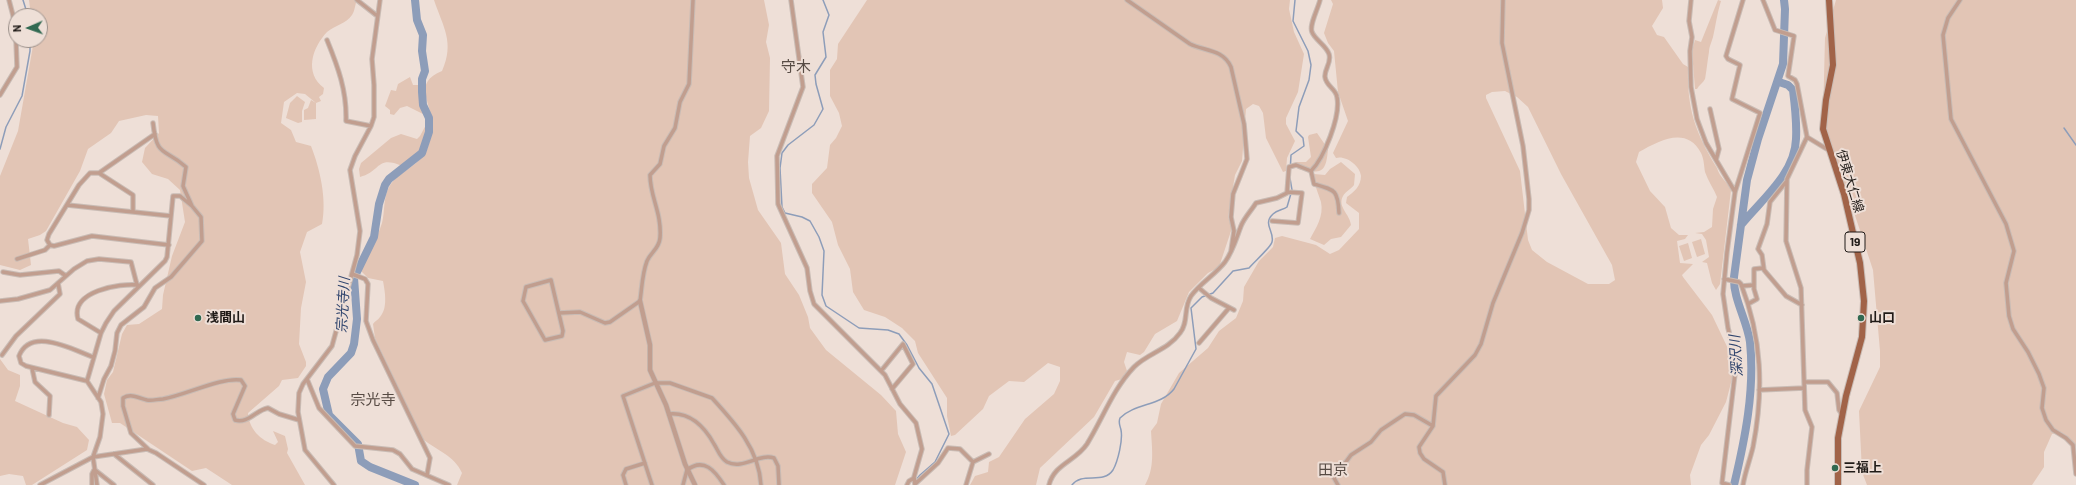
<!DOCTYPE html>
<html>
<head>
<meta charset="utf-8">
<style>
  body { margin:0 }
  #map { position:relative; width:2076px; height:485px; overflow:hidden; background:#eedfd7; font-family:Barlow,sans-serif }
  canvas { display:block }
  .north { position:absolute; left:8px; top:8px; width:40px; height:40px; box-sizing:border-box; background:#eedfd7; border:1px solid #9c918b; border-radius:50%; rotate:268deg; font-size:11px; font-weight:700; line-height:16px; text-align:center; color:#201b18 }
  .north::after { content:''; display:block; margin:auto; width:14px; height:18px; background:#316951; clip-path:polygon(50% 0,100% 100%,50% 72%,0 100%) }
</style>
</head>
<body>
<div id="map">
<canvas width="2076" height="485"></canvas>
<div class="north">N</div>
</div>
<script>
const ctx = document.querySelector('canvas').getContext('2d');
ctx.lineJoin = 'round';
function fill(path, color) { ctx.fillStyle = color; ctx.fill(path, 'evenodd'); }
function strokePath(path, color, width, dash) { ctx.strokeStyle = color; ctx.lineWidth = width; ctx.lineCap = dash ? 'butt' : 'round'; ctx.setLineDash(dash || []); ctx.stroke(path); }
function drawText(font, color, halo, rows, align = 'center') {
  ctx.font = font + ' Barlow,"Noto Sans JP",sans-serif'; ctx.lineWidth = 4; ctx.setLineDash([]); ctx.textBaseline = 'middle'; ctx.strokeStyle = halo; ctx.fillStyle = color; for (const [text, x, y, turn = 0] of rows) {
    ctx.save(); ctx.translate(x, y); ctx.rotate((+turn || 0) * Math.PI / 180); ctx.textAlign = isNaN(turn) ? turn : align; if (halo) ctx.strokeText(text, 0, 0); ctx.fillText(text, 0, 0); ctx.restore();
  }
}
fill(new Path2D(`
  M29 0H357C355 4 355 11 352 15 346 24 335 25 327 32 312 48 304 73 324 88L323 94 319 97 321 101 316 103 305 94 297 93 284 102 281 123 291 130 296 142 311 146C320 169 327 199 322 224L307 232 300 252 306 282 301 308 299 344 306 362V366L298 378 282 380 279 386 248 413C249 429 260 440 275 445L278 442 273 431 285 436 288 449 287 453 305 485H232L206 468 192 471 120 423H112L104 394 107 380 113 372 122 334 127 325 139 324 162 309 163 295 172 256 185 222 180 190 168 179 152 174 142 162 145 148 159 133 158 116 146 115 119 121 111 133 88 149 80 171 46 231 40 235 28 239 31 265 20 270 0 265V176L18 131 34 40H40V16H31Z
  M434 0H764L769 25 766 42 770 58 769 111 761 128 750 136 748 162 749 178 758 210 781 243 785 274 799 295 808 317 810 328 826 350 881 395 896 411 898 434 906 452 895 485H457L462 473C454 455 437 451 423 439L375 338 373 324C375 321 378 320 380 317 388 308 385 292 383 281L368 278 360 270C365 255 377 240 382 223 385 212 383 198 389 187 398 171 419 167 427 149 430 140 433 131 432 122 430 100 413 83 442 71 455 42 443 27 434 0Z
  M867 0H1290L1289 9 1294 32 1304 54 1298 92 1286 118V124L1295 141 1287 158 1286 171 1283 172 1266 138 1263 113 1259 106 1253 104 1246 109 1242 161 1235 175 1228 217 1232 228 1219 267 1208 273 1189 292 1177 321 1155 334 1144 352 1140 355 1127 352 1124 362 1127 371 1122 379 1115 381 1094 417 1040 468 1036 485H970L975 476 988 472 989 462 999 457 1025 419 1054 394 1060 381V367L1048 363 1024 382 1009 381 989 396 983 409 955 435 951 436 947 416V398L918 353 915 341 902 328 885 317 864 310 853 292 850 269 838 245 832 222 812 193V184L827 168 830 145 836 138 842 126 839 113 830 96V70L837 59 838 44Z
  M1331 0H1662L1663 8 1652 26 1657 35 1664 37 1683 64 1688 67C1687 109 1695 132 1717 168 1720 178 1727 181 1731 190L1720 284 1716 290 1712 283 1707 263 1702 262 1709 257 1706 240 1702 234 1695 233 1704 232 1712 227 1713 209 1717 197C1714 189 1708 181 1705 172 1704 166 1704 159 1701 153 1687 126 1660 140 1639 152L1636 162 1650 191 1665 207 1671 228 1679 235H1688L1685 239 1677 241 1680 263 1693 264 1682 275 1683 277 1712 315 1732 357V379L1726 402 1709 435 1701 445 1690 475 1691 485H1145C1155 468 1152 450 1151 431L1157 423 1161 404 1179 373 1208 348 1219 331 1236 318 1243 301 1244 287 1259 261 1273 247 1275 238 1282 236 1316 245 1330 254 1339 250 1359 229V213L1346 203 1347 197C1354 192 1361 186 1361 176 1360 165 1345 155 1336 158L1333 153 1348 121 1338 92 1334 51 1328 43 1324 33 1333 4ZM1505 91 1517 97 1528 107 1561 174 1612 265 1615 280 1609 284H1588L1547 262 1532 250 1528 240 1520 171 1486 98V95L1492 92Z
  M1718 0 1721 1C1717 14 1716 24 1713 37 1712 41 1709 47 1709 52 1708 57 1706 75 1705 79 1703 83 1699 85 1697 89H1695L1692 51 1695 40 1701 42Z
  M1836 0H2076V449L2067 436 2061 432 2052 434 2044 452V467L2032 485H1867L1862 472 1859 411 1880 367V351L1873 270 1823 118 1825 38Z
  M410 77 413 85H421L422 105 425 115 407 106 400 108 394 115 390 114V110L385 106 391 90 396 91 398 84Z
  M297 96 305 102 302 111V122L298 123 286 118 290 103Z
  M311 100 316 103V119L304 120V110L308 108Z
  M427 123 428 124 419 153 402 166C376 155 381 172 360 177L359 169 361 163 391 138 401 134 417 139 420 136Z
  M1317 133 1328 149C1326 174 1321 174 1298 169L1296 162H1306L1311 157 1308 137 1309 135Z
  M1341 162 1355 174 1354 185C1351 189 1346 191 1343 196 1337 207 1350 214 1351 225L1341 237 1331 239 1324 245 1310 239C1316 228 1324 216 1321 202 1318 192 1314 185 1314 174L1325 175 1330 169Z
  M1701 239 1705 254 1697 257 1692 242Z
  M1688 243 1692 258 1684 261 1679 246Z
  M0 359 8 370 20 375V386L15 401 63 423 77 427 89 440 87 450 32 485H26L23 476 9 474 0 476Z`), '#e2c5b5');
strokePath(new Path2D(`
  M23 0 28 16
  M823 0 829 15 823 32 826 57 815 75 816 84 823 109 814 125 788 145 782 153 780 168 782 207 785 213 802 217 810 221 819 237 824 251 822 295 826 306 859 328 888 330 899 334 907 345 919 368 932 384 949 434 935 462 920 475 915 481
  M2064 128 2076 145
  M0 149 6 127 22 96 30 51V40
  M1290 173 1291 155 1304 146 1303 138 1296 131 1299 107 1309 80 1311 65 1308 51 1293 21 1295 0
  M1072 485C1082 471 1103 485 1113 470 1118 461 1123 440 1121 430 1120 425 1118 423 1120 418 1135 403 1161 406 1174 389L1196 349 1191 308 1202 297 1213 293 1233 271 1249 268C1254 262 1271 247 1272 242 1275 232 1262 224 1273 214 1277 210 1283 210 1287 207L1292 190 1290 178`), '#8d9db9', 1.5);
strokePath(new Path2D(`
  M1741 225C1761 200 1795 174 1796 139 1797 122 1795 106 1793 90L1788 85 1779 82
  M415 485 370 467 361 461 358 444 329 415 323 389 328 377 351 353 354 344 357 319 354 278 374 237 379 204 385 185 389 179 422 153 429 132V118L423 105 422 92V79L425 71 422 51 423 35 417 20 415 0
  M1734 485C1745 439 1755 390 1750 342 1747 320 1733 299 1734 277L1747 180 1758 139 1783 64 1785 9 1784 0`), '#8d9db9', 8);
const minor = new Path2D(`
  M9 0 16 27
  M357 0 376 15
  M791 0 803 87 777 156 778 204 807 268 810 291 814 304 885 375 900 404 916 423 922 449 914 477 915 485
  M1127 0 1190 44C1204 51 1223 49 1231 67L1244 124 1247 159 1233 194 1231 217 1234 231 1231 251
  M1691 0 1689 21 1692 37 1690 51 1691 87 1697 119 1706 143 1735 192
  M1763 0 1775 30 1794 36 1788 76 1795 80 1797 84 1807 137 1787 179 1786 241 1801 288 1805 410 1812 427 1807 470V485
  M1960 0 1948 18 1943 35 1951 119 2006 224 2014 251 2006 283 2009 316 2013 329 2028 352 2039 374 2044 388 2042 408 2046 420 2053 430 2066 438 2073 445 2076 474
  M327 40C338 67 347 91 346 121L371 126
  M0 95 17 67 16 40
  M1710 109 1719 149 1716 160
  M1807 137 1830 151
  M1311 171C1324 158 1341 116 1337 97 1336 89 1326 86 1325 77 1324 69 1332 63 1329 54 1326 45 1315 40 1312 32 1309 25 1318 9 1320 0
  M1311 171 1314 184C1335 190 1338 190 1339 213
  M99 173 155 134
  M1786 182 1770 202 1767 224 1758 249 1762 255 1764 270 1786 296 1802 305
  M67 205 171 216
  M1272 221 1298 223 1302 193 1287 192
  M50 245 47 240 49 234 79 185 90 173H99L133 195V212
  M17 259 45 250 50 245 54 246 92 236 169 245
  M3 272 20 275 59 271 66 276
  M352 274 365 279 368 284 366 321 373 340 430 458 427 475
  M1724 279 1739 282 1741 284C1762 338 1764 390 1753 447 1750 460 1745 472 1743 485
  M551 280 563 331 562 336 545 340 523 301 526 287Z
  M1742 286 1754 285
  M1199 288 1211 298 1234 310
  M0 301 18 299 50 290 74 269 87 261 99 259 131 262 137 285
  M1748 304 1757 299 1754 289V269L1763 268
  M559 313 580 312 605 323 610 322 640 301C642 288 642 274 647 261 651 252 659 249 660 238 662 213 650 197 650 175L660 164 664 146 675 128 680 102 689 84 693 0
  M101 333 78 319C70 291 120 283 138 285
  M1199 343 1229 308
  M2 355 16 336 60 294 58 283
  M32 368 35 382 50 396 49 415
  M881 371 903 344 913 364 892 389
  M307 379 319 408 355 446 393 450 400 454 412 469 449 485
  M87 381 26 366 21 363 19 356C31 326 73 350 93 357
  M1804 382H1828L1837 393 1839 410 1842 414
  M1759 390 1804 388
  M98 398 104 379 111 366 115 351 117 333 121 325 144 307 155 288 171 277 202 241 201 217 192 206 183 186 186 167C164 147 157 159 153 123
  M669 414C690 412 704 426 714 444 718 450 720 458 727 462 743 470 759 453 774 458L778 466 779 485
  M148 449 131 433 123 406V398C131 393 139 398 147 400 152 401 158 399 163 399 186 395 221 377 241 380L245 386 233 414 235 420C248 424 256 410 268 408L279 414 299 420
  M114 454 153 485
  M95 470 114 485
  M915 484 938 463 948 448 960 449 973 462
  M40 485 93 457 147 449 156 453 204 485
  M92 485V474L94 470
  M97 485 93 457 100 437 103 414 101 402 87 381 101 333 106 323 114 311 165 261 167 257 173 196H180L192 206
  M334 485 305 450 298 412 299 393 303 384 332 346 357 255 360 231 350 170 355 156 371 126 374 117V85L372 59 380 0
  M626 485 623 475 626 469 645 463
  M652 485 623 396 655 383H670L712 398C735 423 759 449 761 485
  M683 485 687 470C704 457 715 471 724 485
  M907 485 909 481 914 478
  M966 485 973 462 989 454
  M1049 485C1054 464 1076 461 1087 444 1103 418 1113 389 1134 367 1148 353 1168 350 1180 333 1189 322 1183 308 1191 296 1200 283 1215 275 1225 262 1233 251 1236 239 1241 226 1244 218 1251 211 1256 203L1277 198 1287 193 1289 167 1296 165 1311 171
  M1338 485 1334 478 1351 455 1371 442 1381 430 1405 414 1414 415 1433 426
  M1445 485 1443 472 1424 459 1420 453 1419 447 1433 426 1436 396 1475 355 1481 344 1493 303 1522 233 1529 210V199L1523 146 1502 43 1503 0
  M1729 485 1722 483 1736 365 1735 355 1728 328 1723 294 1727 252 1735 192 1760 113 1732 99 1740 65 1728 59 1726 56 1743 0`);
const tertiary = new Path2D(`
  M640 301 650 345V370L666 405 685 464 695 485`);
const primary = new Path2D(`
  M1829 0 1833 65 1826 100 1823 129 1844 194 1860 263 1864 301 1862 337 1846 396 1838 438V485`);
strokePath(minor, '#c9bcb5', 5.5);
strokePath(tertiary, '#c9bcb5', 6);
strokePath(primary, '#c9bcb5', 8);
strokePath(minor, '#c19e8f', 3.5);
strokePath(tertiary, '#c19e8f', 4.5);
strokePath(primary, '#a16348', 6);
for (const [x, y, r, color] of [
  [198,318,4,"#316951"],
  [1861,318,4,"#316951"],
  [1835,468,4,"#316951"]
]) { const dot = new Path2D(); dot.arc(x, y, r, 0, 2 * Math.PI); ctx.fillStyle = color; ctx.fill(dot); strokePath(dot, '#eedfd7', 1.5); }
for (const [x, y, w] of [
  [1855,242,20]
]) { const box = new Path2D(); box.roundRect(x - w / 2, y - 10, w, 20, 3); ctx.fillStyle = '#eedfd7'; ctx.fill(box); strokePath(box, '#201b18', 1); }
drawText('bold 12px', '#201b18', null, [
  ["19",1855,242]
]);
drawText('13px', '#201b18', '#eedfd7', [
  ["伊東大仁線",1850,181,73]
]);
drawText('bold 13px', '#201b18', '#eedfd7', [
  ["浅間山",206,318],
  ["山口",1869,318],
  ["三福上",1843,468]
], 'left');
drawText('italic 14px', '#2f446d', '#eedfd7', [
  ["宗光寺川",343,305,-87],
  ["深沢川",1736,356,-94]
]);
drawText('15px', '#574b44', '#eedfd7', [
  ["守木",796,67],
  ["宗光寺",373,400],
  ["田京",1333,470]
]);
</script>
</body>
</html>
